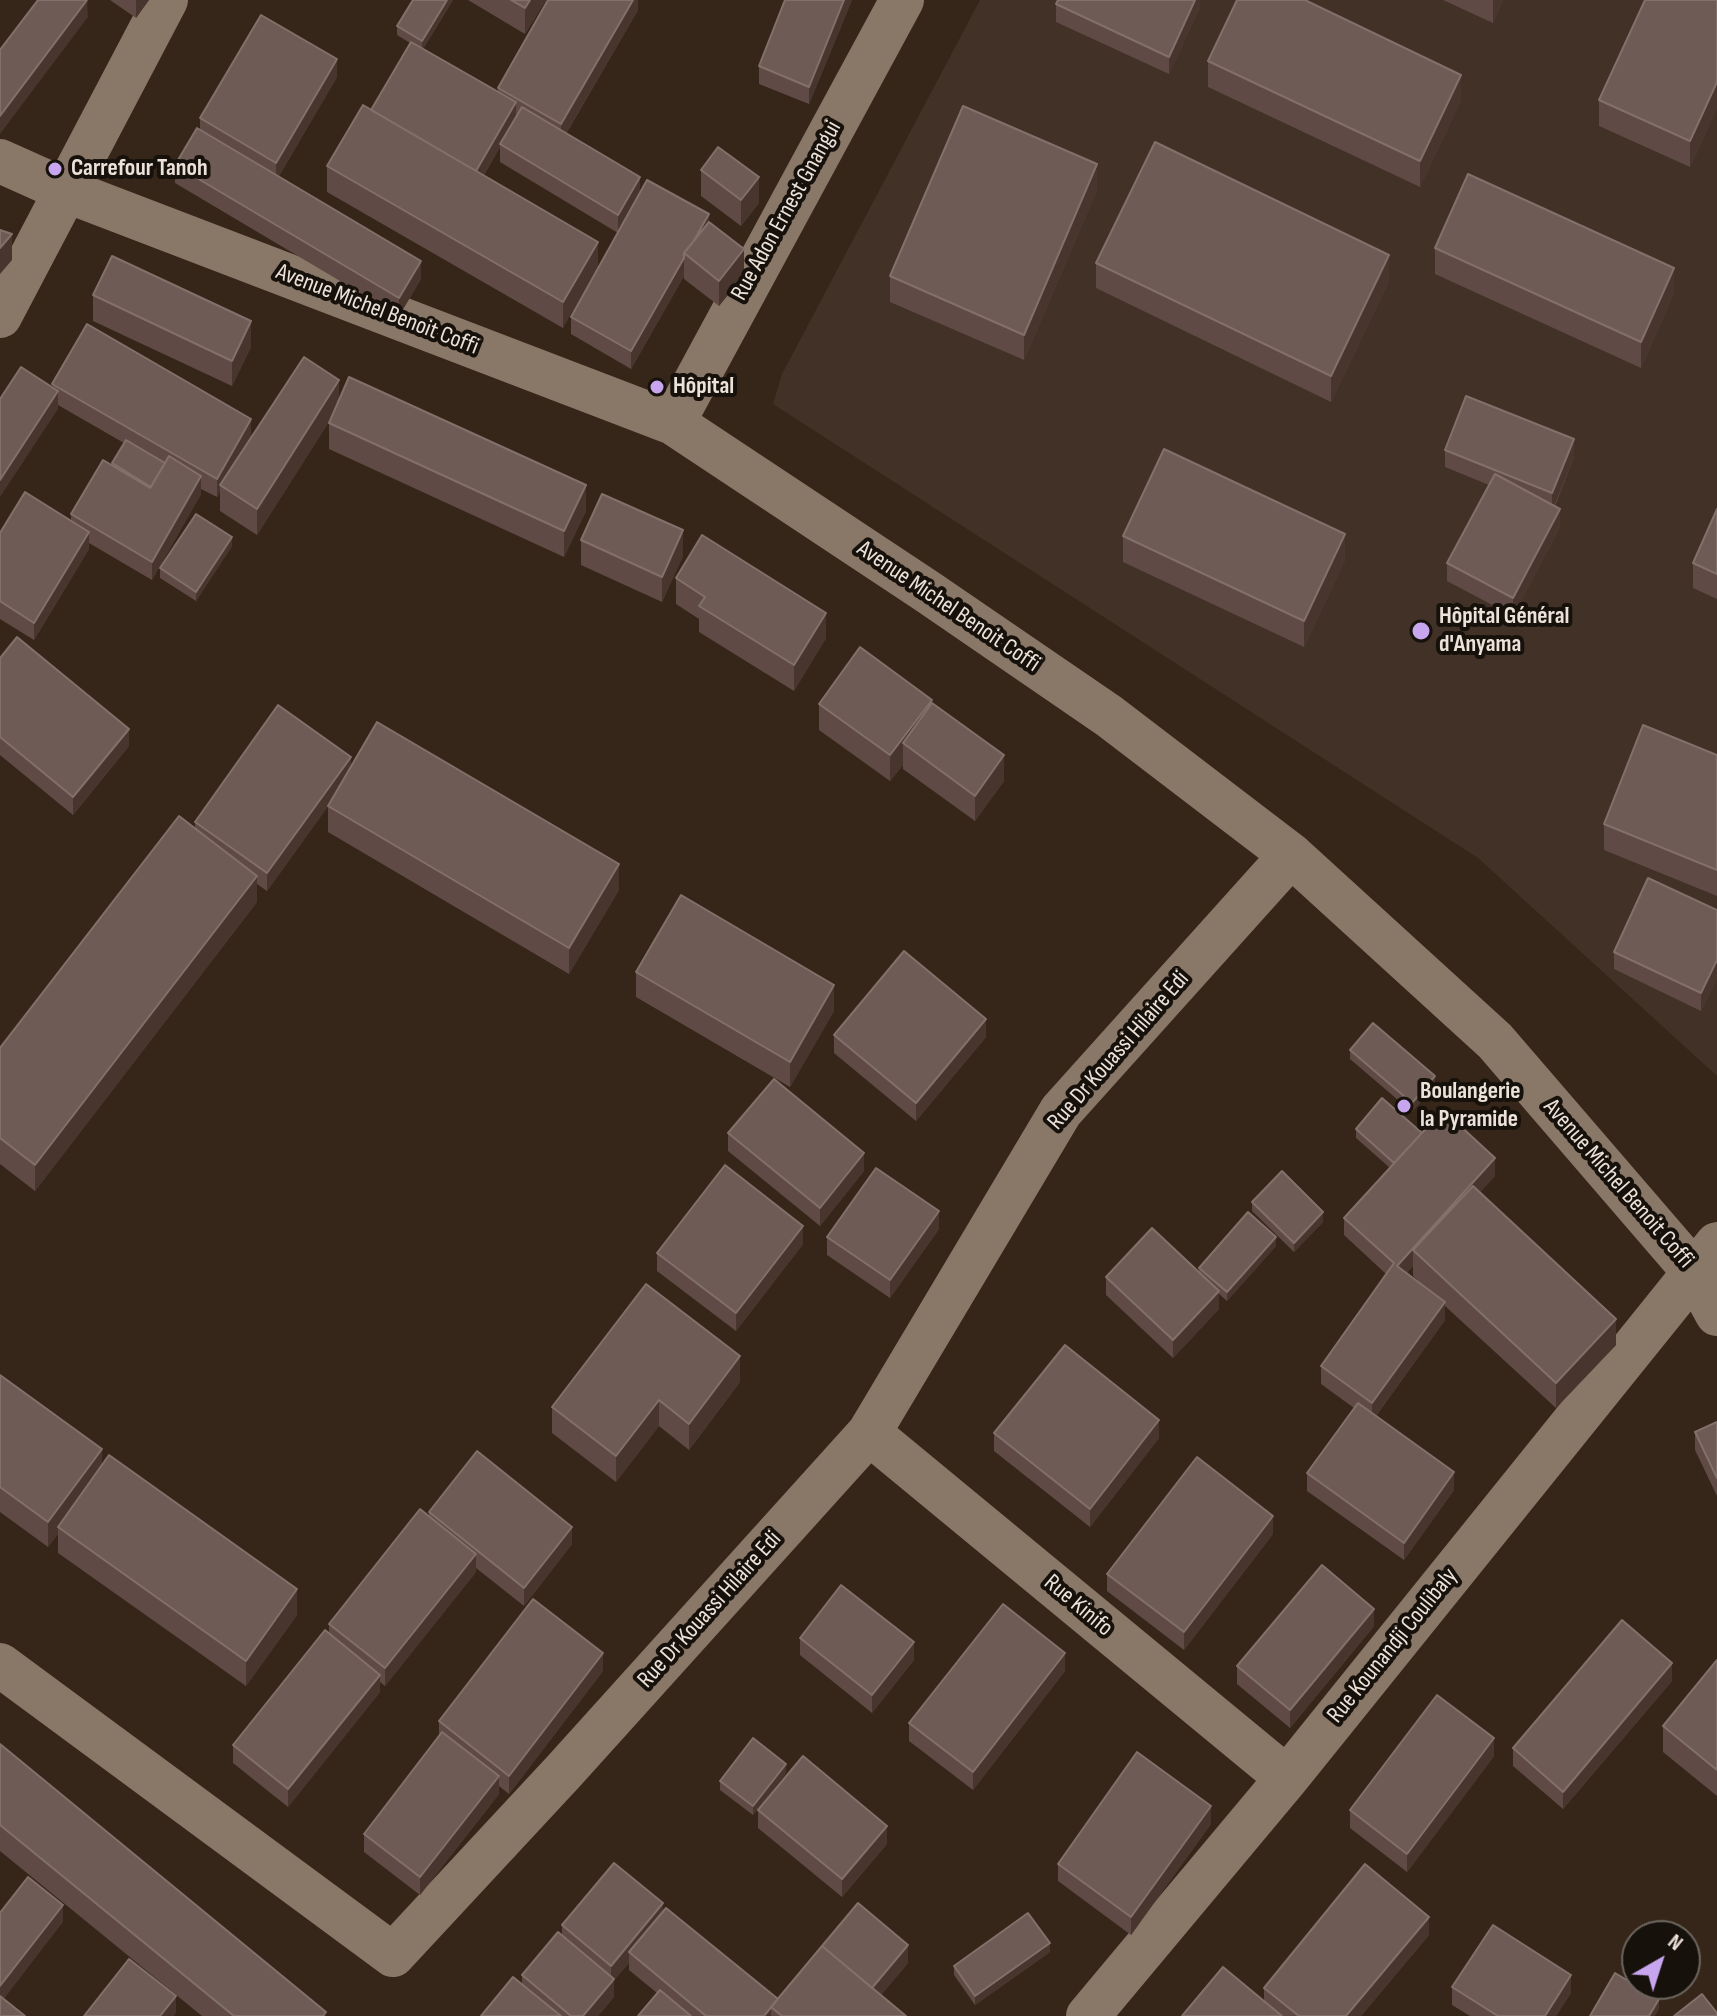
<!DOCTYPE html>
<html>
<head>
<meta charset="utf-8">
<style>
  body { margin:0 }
  #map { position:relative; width:1717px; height:2016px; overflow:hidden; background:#352619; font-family:"Sofia Sans Condensed",sans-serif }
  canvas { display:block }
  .north { position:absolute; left:1621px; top:1920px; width:80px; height:80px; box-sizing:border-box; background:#17110b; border:2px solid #6c655e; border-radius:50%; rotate:39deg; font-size:22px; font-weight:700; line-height:32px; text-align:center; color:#ece2da }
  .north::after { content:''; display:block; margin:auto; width:28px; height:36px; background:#c7a6ef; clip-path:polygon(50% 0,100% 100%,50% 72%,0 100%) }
</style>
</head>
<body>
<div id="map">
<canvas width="1717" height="2016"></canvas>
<div class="north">N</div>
</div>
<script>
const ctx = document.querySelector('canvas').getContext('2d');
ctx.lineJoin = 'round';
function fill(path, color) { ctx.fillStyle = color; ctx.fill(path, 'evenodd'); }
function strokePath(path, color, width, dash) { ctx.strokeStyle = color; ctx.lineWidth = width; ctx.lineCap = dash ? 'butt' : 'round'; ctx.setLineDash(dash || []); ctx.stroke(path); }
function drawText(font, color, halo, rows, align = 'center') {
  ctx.font = font + ' "Sofia Sans Condensed",sans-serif'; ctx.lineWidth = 8; ctx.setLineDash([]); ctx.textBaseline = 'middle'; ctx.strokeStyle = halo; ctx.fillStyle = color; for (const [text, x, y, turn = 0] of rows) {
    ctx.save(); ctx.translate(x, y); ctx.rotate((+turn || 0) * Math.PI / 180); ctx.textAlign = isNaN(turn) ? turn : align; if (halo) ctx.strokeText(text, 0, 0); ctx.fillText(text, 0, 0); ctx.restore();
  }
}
fill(new Path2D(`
  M980 0H1717V1076L1478 858 773 404 782 374Z`), '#413127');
strokePath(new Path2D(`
  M0 161 67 191 673 423 928 592 1109 716 1291 855 1495 1041 1694 1272 1717 1314
  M0 316 166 0
  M673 423 902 0
  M869 1433 1287 1778
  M0 1665 393 1955 564 1771 869 1433 1061 1111 1291 855
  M1088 2016 1287 1778 1717 1244`), '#897768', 44);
fill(new Path2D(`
  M110 0H149L136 18Z
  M453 0 423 49 498 92V88L638 0V10L566 134 640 193 709 222 744 275 719 306 684 279V276L631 369 571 334V317L618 233 500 162V147L484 175 598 242 563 328 327 192V166L371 110 410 43 397 35V26Z
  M468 0H546L525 34Z
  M852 0 809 104 759 84V66Z
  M1200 0V7L1169 74 1056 22V4Z
  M1443 0H1503L1493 23Z
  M1717 0V108L1690 167 1599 126V100Z
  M1208 61 1461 100 1420 187 1208 87Z
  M337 77 279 176 421 279 399 316 175 183V165L200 130V118Z
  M701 170 759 203 741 226 701 196Z
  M1097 190 1024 360 890 302V276Z
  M1435 248 1674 293 1641 368 1435 274Z
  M1096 263 1389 281 1331 402 1096 288Z
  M93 295 251 347 232 386 93 321Z
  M52 384 251 437 339 400 586 511 564 557 329 449V423L330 420 257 535 220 511V491L217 497 201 489V494L152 580 89 543V549L34 640 0 619V533L71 520V514L112 465V463L124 443 58 405V409Z
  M1445 450 1574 457 1555 506 1560 527 1513 616 1447 581V563L1489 485 1445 467Z
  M1717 509V599L1693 588V563Z
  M1123 536 1345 560 1304 647 1123 562Z
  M581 540 683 556 662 602 581 565Z
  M232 546 196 601 160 578V568Z
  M676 578 826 638 794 691 699 632V619L676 604Z
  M0 658 129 746 73 815 0 755Z
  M932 703 1004 781 975 821 903 769V765L890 781 819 730V704Z
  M1717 755V896L1604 850V824Z
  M351 766 619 890 569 974 328 832V806L267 891 257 884V902L35 1191 0 1164V1048L195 828V822Z
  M1717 910V978L1701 1011 1614 969V952Z
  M636 972 834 1011 790 1087 636 997Z
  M834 1035 986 1037 916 1121 834 1053Z
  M1350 1050 1435 1085 1412 1112 1350 1059Z
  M1356 1129 1422 1133 1495 1176 1480 1192 1616 1345 1556 1408 1445 1306V1320L1376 1416 1454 1490 1404 1560 1307 1491V1473L1354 1408 1321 1384V1366L1386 1274 1344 1235V1218L1390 1168 1356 1138ZM1413 1266V1276L1427 1289 1406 1274Z
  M728 1133 864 1171 820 1226 728 1151Z
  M1252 1202 1323 1222 1294 1252 1252 1211Z
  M939 1229 890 1298 827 1255V1237Z
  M803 1244 736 1331 657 1271V1253Z
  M1276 1246 1227 1301 1219 1294V1309L1173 1358 1106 1295V1277L1199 1273V1268Z
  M0 1375 102 1465 297 1615 246 1686 58 1553V1534L48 1547 0 1512Z
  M740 1382 689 1450 659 1426 616 1482 552 1433V1407Z
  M1717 1422V1496L1695 1450V1432Z
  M994 1433 1159 1438 1090 1527 994 1451Z
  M429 1512 572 1544 524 1606 476 1568V1572L385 1686 380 1682V1692L288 1807 233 1763V1745L329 1633V1624L429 1516Z
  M1273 1534 1184 1650 1107 1591V1574Z
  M1374 1626 1290 1728 1237 1684V1666Z
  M800 1638 914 1660 872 1713 800 1655Z
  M1717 1660V1796L1663 1752V1726Z
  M603 1671 509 1794 499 1786V1794L420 1895 364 1852V1834L439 1737V1721Z
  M1065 1671 973 1790 909 1741V1723Z
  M1672 1681 1563 1809 1513 1766V1748Z
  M0 1744 326 2016H202L0 1851Z
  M1494 1756 1407 1872 1350 1828V1810Z
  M786 1773 753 1815 720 1790V1781Z
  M758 1810 887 1844 842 1897 758 1828Z
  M1211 1824 1131 1935 1058 1881V1864Z
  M663 1911 777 1999 908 1963 881 1995 906 2016H638L657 1993 629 1970V1963L614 1980V1997L598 2016H481L522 1984V1975L562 1935V1925Z
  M1429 1935 1361 2016H1182L1264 2002V1988Z
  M1050 1952 975 2005 954 1975V1966Z
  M1452 1987 1571 1993 1556 2016H1470L1452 2005Z`), '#604a45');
fill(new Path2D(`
  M87 0 88 17 0 134V116Z
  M136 0H149L136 18Z
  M447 0H453L422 50V41Z
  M530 0H546L525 34V8Z
  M633 0H638V10L561 142V124Z
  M844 0H852L809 104V87Z
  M1195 0H1200V7L1169 74V57Z
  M1493 0H1503L1493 23Z
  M337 59V77L276 181V163Z
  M1461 75V100L1420 187V161Z
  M1717 82V108L1690 167V141Z
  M516 102V120L500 144V147L474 191V173Z
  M1097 164V190L1024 360V335Z
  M640 177V195L618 233V215Z
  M759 177V203L741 226V200Z
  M709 214V232L686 255Z
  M12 234V260L0 274V248Z
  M598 242V268L563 328V302Z
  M744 249V275L719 306V281Z
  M1389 255V281L1331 402V376Z
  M684 258V276L631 369V351Z
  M421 261V279L399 316V298Z
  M1674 268V293L1641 368V342Z
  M251 321V347L232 386V361Z
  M339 380V406L257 535V509Z
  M58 391V409L0 497V480Z
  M251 419V437L220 485V491L217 497V479Z
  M1574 439V457L1552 511V493Z
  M201 476V494L152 580V562Z
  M586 485V511L564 557V531Z
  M1560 509V527L1513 616V598Z
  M683 530V556L662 602V577Z
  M89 532V549L34 640V623Z
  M1345 534V560L1304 647V621Z
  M232 537V546L196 601V592Z
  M826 613V638L794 691V665Z
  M932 700V726L903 743V765L890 781V755Z
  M129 729V746L73 815V797Z
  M1004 755V781L975 821V796Z
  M351 757V775L267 891V873Z
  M619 864V890L569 974V948Z
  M257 876V902L35 1191V1165Z
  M1717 960V978L1701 1011V993Z
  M834 985V1011L790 1087V1062Z
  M986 1019V1037L916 1121V1103Z
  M1435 1076V1085L1412 1112V1103Z
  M864 1153V1171L820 1226V1208Z
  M1495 1158V1176L1421 1257 1413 1250V1266L1397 1284V1266Z
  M939 1211V1229L890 1298V1280Z
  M1323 1212V1222L1294 1252V1243Z
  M803 1226V1244L736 1331V1313Z
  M1276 1237V1246L1227 1301V1292Z
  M1219 1291V1309L1173 1358V1340Z
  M1445 1302V1320L1372 1421V1403Z
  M1616 1319V1345L1556 1408V1383Z
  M740 1356V1382L689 1450V1424Z
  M659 1400V1426L616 1482V1456Z
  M1159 1420V1438L1090 1527V1509Z
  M102 1449V1475L58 1527V1534L48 1547V1522Z
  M1454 1472V1490L1404 1560V1543Z
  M1273 1516V1534L1184 1650V1632Z
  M572 1527V1544L524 1606V1588Z
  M476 1554V1572L385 1686V1668Z
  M297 1589V1615L246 1686V1661Z
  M1374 1609V1626L1290 1728V1710Z
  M914 1642V1660L872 1713V1695Z
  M603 1653V1671L509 1794V1776Z
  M1065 1653V1671L973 1790V1772Z
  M1672 1663V1681L1563 1809V1792Z
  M380 1675V1692L288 1807V1789Z
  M1494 1738V1756L1407 1872V1854Z
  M786 1764V1773L753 1815V1806Z
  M499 1776V1794L420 1895V1877Z
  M1211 1806V1824L1131 1935V1917Z
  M887 1826V1844L842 1897V1879Z
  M663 1903V1921L629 1952V1963L614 1980V1997L598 2016H583L611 1983V1966Z
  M63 1905V1922L0 2004V1986Z
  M1429 1917V1935L1361 2016H1346Z
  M1050 1943V1952L975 2005V1996Z
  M908 1945V1963L870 2008V1990Z
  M1571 1975V1993L1556 2016H1545Z
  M176 1996V2013L174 2016H160Z
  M1659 1999V2009L1655 2016H1649Z
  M771 2007V2016H764Z`), '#48352d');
const building = new Path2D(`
  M38 0H87L0 116V50Z
  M413 0H447L422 41 397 26Z
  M511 0H530L525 8Z
  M548 0H633L561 124 498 88Z
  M785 0H844L809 87 759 66Z
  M1058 0H1195L1169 57 1056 4Z
  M1237 0H1305L1461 75 1420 161 1208 61Z
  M1645 0H1717V82L1690 141 1599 100Z
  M261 15 337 59 276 163 200 118Z
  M411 42 516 102 476 171 371 110Z
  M363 105 598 242 563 302 327 166Z
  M963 106 1097 164 1024 335 890 276Z
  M522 107 640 177 618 215 500 144Z
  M197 128 421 261 399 298 175 165Z
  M1155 142 1389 255 1331 376 1096 263Z
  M718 147 759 177 741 200 701 170Z
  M1468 174 1674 268 1641 342 1435 248Z
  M647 180 709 214 693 242 684 253V258L631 351 571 317Z
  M709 222 744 249 719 281 684 253Z
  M0 230 12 234 0 248Z
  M112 256 251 321 232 361 93 295Z
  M87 324 251 419 217 479 52 384Z
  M304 357 339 380 257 509 220 485Z
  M21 367 58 391 0 480V399Z
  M349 377 586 485 564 531 329 423Z
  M1466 396 1574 439 1552 493 1445 450Z
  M126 440 165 463 151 487 112 463Z
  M1164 449 1345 534 1304 621 1123 536Z
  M169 456 201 476 152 562 71 514 103 460 150 488Z
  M1495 474 1560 509 1513 598 1447 563Z
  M25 492 89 532 34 623 0 601V533Z
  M602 494 683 530 662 577 581 540Z
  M1717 509V574L1693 563Z
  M196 514 232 537 196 592 160 568Z
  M702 535 826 613 794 665 699 606 705 597 676 578Z
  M17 637 129 729 73 797 0 737V658Z
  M860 647 932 700 890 755 819 704Z
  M932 703 1004 755 975 796 903 743Z
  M278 705 351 757 267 873 195 822Z
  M377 722 619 864 569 948 328 806Z
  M1643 725 1717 755V870L1604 824Z
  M179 816 257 876 35 1165 0 1138V1048Z
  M1648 878 1717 910V960L1701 993 1614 952Z
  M681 895 834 985 790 1062 636 972Z
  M904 951 986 1019 916 1103 834 1035Z
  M1373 1023 1435 1076 1412 1103 1350 1050Z
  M774 1079 864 1153 820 1208 728 1133Z
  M1382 1098 1422 1133 1394 1163 1356 1129Z
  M1443 1110 1495 1158 1397 1266 1445 1302 1372 1403 1321 1366 1394 1263 1344 1218Z
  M725 1165 803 1226 736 1313 657 1253Z
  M876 1168 939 1211 890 1280 827 1237Z
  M1282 1171 1323 1212 1294 1243 1252 1202Z
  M1473 1186 1616 1319 1556 1383 1413 1250Z
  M1248 1212 1276 1237 1227 1292 1199 1268Z
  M1152 1228 1219 1291 1173 1340 1106 1277Z
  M646 1284 740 1356 689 1424 659 1400 616 1456 552 1407Z
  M1065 1345 1159 1420 1090 1509 994 1433Z
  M0 1375 102 1449 48 1522 0 1487Z
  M1358 1403 1454 1472 1404 1543 1307 1473Z
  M1717 1422V1478L1695 1432Z
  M477 1451 572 1527 524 1588 429 1512Z
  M109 1455 297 1589 246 1661 58 1527Z
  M1197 1457 1273 1516 1184 1632 1107 1574Z
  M420 1509 476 1554 385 1668 329 1624Z
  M1322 1565 1374 1609 1290 1710 1237 1666Z
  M841 1585 914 1642 872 1695 800 1638Z
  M533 1599 603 1653 509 1776 439 1721Z
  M1003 1604 1065 1653 973 1772 909 1723Z
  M1622 1620 1672 1663 1563 1792 1513 1748Z
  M325 1630 380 1675 288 1789 233 1745Z
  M1717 1660V1770L1663 1726Z
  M1437 1695 1494 1738 1407 1854 1350 1810Z
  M442 1732 499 1776 420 1877 364 1834Z
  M753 1738 786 1764 753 1806 720 1781Z
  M0 1744 326 2012 323 2016H234L0 1825Z
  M1137 1752 1211 1806 1131 1917 1058 1864Z
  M803 1756 887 1826 842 1879 758 1810Z
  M614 1863 663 1903 611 1966 562 1925Z
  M1365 1864 1429 1917 1346 2016H1299L1264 1988Z
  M28 1877 63 1905 0 1986V1913Z
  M858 1903 908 1945 872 1988 822 1946Z
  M666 1908 778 1999 764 2016H706L629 1952Z
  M1028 1913 1050 1943 975 1996 954 1966Z
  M1493 1925 1571 1975 1545 2016H1498L1452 1987Z
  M558 1932 614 1979 583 2016H571L522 1975Z
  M822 1946 906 2016H782L771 2007Z
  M129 1959 176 1996 160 2016H84Z
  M1223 1967 1282 2016H1182Z
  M1615 1973 1659 1999 1649 2016H1590Z
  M513 1977 561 2016H481Z
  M660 1990 691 2016H638Z
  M1702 1994 1717 2013V2016H1674Z
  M0 1996 25 2016H0Z`);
fill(building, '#6f5b55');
strokePath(building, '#82706a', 2);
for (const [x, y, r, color] of [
  [55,169,8,"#c7a6ef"],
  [657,387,8,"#c7a6ef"],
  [1421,631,10,"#c7a6ef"],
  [1404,1106,8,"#c7a6ef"]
]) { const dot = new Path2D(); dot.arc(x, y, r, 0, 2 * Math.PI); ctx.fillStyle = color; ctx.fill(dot); strokePath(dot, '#17110b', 3); }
drawText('bold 24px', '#ece2da', '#17110b', [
  ["Carrefour Tanoh",71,169],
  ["Hôpital",673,387],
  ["Hôpital Général",1439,617],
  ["d'Anyama",1439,645],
  ["Boulangerie",1420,1092],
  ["la Pyramide",1420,1120]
], 'left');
drawText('24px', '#ece2da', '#17110b', [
  ["Rue Adon Ernest Gnangui",787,211,-61],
  ["Avenue Michel Benoit Coffi",377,310,21],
  ["Avenue Michel Benoit Coffi",948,607,34],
  ["Rue Dr Kouassi Hilaire Edi",1119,1051,-49],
  ["Avenue Michel Benoit Coffi",1618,1184,49],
  ["Rue Kinifo",1078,1606,40],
  ["Rue Dr Kouassi Hilaire Edi",710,1610,-48],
  ["Rue Kounandji Coulibaly",1393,1646,-51]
]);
</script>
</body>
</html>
